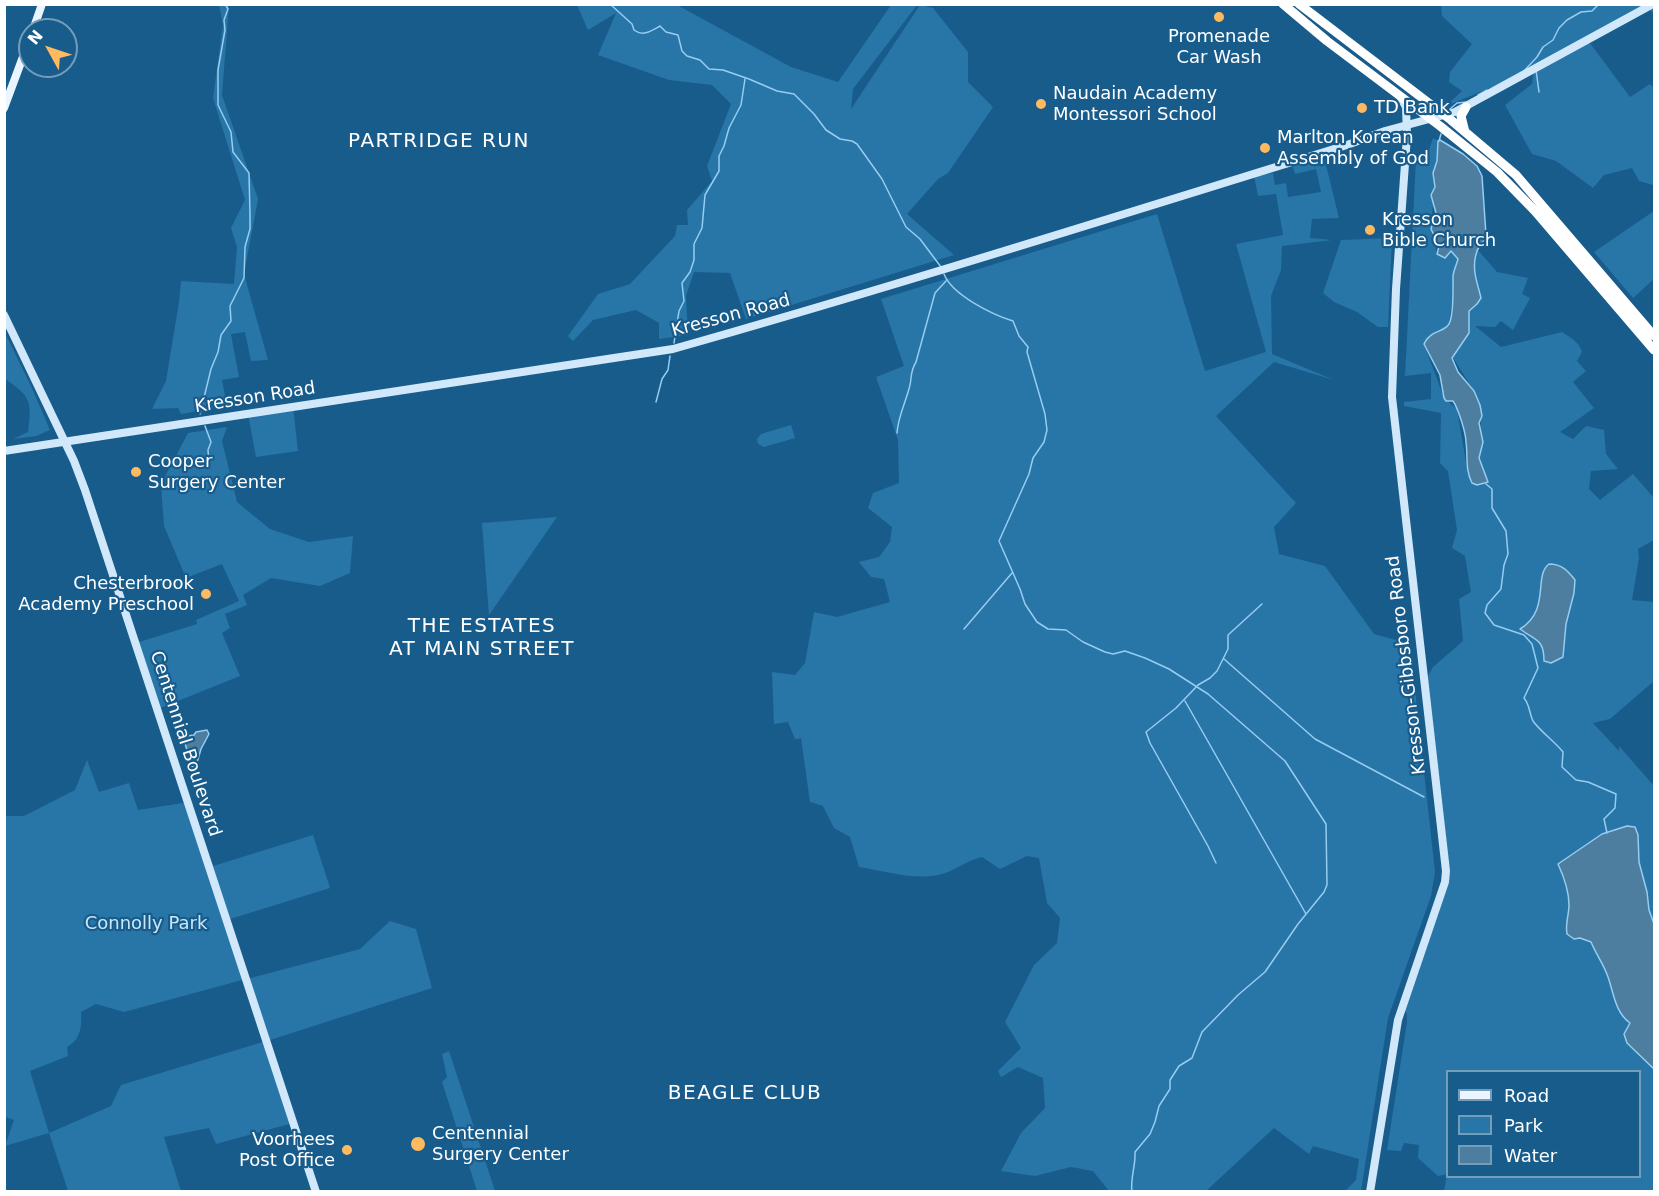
<!DOCTYPE html>
<html>
<head>
<meta charset="utf-8">
<style>
  body { margin:0 }
  #map { position:relative; width:1659px; height:1196px; overflow:hidden; background:#185c8c; font-family:"DejaVu Sans",sans-serif }
  canvas { display:block }
  .frame { position:absolute; inset:0; border:6px solid #fff; pointer-events:none }
  .legend { position:absolute; left:1446px; top:1070px; width:195px; height:108px; box-sizing:border-box; background:#185c8c; border:2px solid #749dba; margin:0; padding:8px 10px; list-style:none; font-size:18px; color:#fff }
  .legend li { display:flex; align-items:center; gap:12px; height:30px }
  .legend b { width:30px; border:2px solid #749dba }
  .north { position:absolute; left:18px; top:18px; width:60px; height:60px; box-sizing:border-box; background:#185c8c; border:2px solid #749dba; border-radius:50%; rotate:310deg; font-size:16px; font-weight:700; line-height:24px; text-align:center; color:#fff }
  .north::after { content:''; display:block; margin:auto; width:21px; height:27px; background:#ffba60; clip-path:polygon(50% 0,100% 100%,50% 72%,0 100%) }
</style>
</head>
<body>
<div id="map">
<canvas width="1659" height="1196"></canvas>
<div class="frame"></div>
<ul class="legend">
<li><b style="height:8px;background:#eaf5ff"></b>Road</li>
<li><b style="height:16px;background:#2875a8"></b>Park</li>
<li><b style="height:16px;background:#4d7d9f"></b>Water</li>
</ul>
<div class="north">N</div>
</div>
<script>
const ctx = document.querySelector('canvas').getContext('2d');
ctx.lineJoin = 'round';
function fill(path, color) { ctx.fillStyle = color; ctx.fill(path, 'evenodd'); }
function strokePath(path, color, width, dash) { ctx.strokeStyle = color; ctx.lineWidth = width; ctx.lineCap = dash ? 'butt' : 'round'; ctx.setLineDash(dash || []); ctx.stroke(path); }
function drawText(font, color, halo, rows, align = 'center') {
  ctx.font = font + ' "DejaVu Sans",sans-serif'; ctx.lineWidth = 4.5; ctx.setLineDash([]); ctx.textBaseline = 'middle'; ctx.strokeStyle = halo; ctx.fillStyle = color; for (const [text, x, y, turn = 0] of rows) {
    ctx.save(); ctx.translate(x, y); ctx.rotate((+turn || 0) * Math.PI / 180); ctx.textAlign = isNaN(turn) ? turn : align; if (halo) ctx.strokeText(text, 0, 0); ctx.fillText(text, 0, 0); ctx.restore();
  }
}
fill(new Path2D(`
  M219 5H229L222 95 258 199 244 274 268 360 251 361 245 332 231 334 239 377 222 380 227 406 181 414 178 408 152 409 166 381 179 302 181 281 234 284 237 247 231 228 245 200 213 98 223 25Z
  M577 5H677L791 67 838 82 891 5H917L853 89 851 109 920 5 933 8 968 52V82L993 107 948 173 938 179 907 214 954 255 746 319 730 273 694 272 686 296 688 335 659 339V323L636 310 593 320 573 341 568 336 598 294 630 284 675 236 677 225H688L687 210 712 181 707 166 731 104 712 85 669 80 598 55 616 13 588 30Z
  M1441 5H1654V14L1647 7 1587 39 1630 97 1650 84 1654 88V191L1653 185 1639 181 1632 168 1604 175 1593 188 1556 161 1532 154 1505 105 1532 84 1534 70 1446 106 1462 91 1449 82 1450 72 1472 44 1442 16Z
  M1433 138 1438 141 1431 229 1437 254 1445 258 1451 251 1458 259 1449 323 1424 344 1444 398 1457 409 1468 474 1488 482 1479 458 1481 419 1474 391 1452 356 1469 333V311L1477 249 1497 272 1528 278 1522 294 1530 298 1513 330 1501 321 1495 327 1475 326 1501 347 1562 332C1571 338 1579 342 1582 352L1577 361 1586 371 1573 382 1594 408 1560 432 1573 439 1586 426 1604 430 1606 454 1618 469 1591 471 1589 489 1600 500 1633 474 1654 498V540L1638 549 1639 558 1632 600 1654 602V681L1610 719 1593 723 1619 751V746L1654 786V1191H1444L1447 1175 1448 1176H1640V1072H1448L1447 1174 1438 1176 1418 1158 1419 1145 1404 1143 1401 1151 1387 1150 1407 1022V1015L1402 1003 1445 882 1424 678 1428 676 1433 667 1463 641 1459 599 1471 592 1465 556 1452 548 1457 530 1448 471 1440 463 1441 413 1404 406V402L1431 399V373L1405 376 1416 159H1426Z
  M1324 157 1339 218 1312 219 1310 238 1332 240 1282 246 1281 270 1271 296 1272 354 1334 380 1274 362 1216 416 1296 503 1274 527 1279 554 1325 566 1374 634 1410 644 1435 872 1431 896 1388 1018 1361 1191H1345L1356 1180 1359 1159 1313 1146 1309 1154 1274 1128 1206 1191H1109L1093 1171 1071 1167 1035 1176 1001 1171 1021 1133 1045 1108 1043 1078 1018 1067 1001 1077 998 1071 1021 1048 1005 1022 1034 965 1057 943 1060 918 1047 903 1039 858 1027 856 1000 869 982 857C969 860 960 867 948 872 921 883 886 871 859 867L850 837 834 828 823 806 810 802 801 738 791 740 795 739 788 722 774 724 772 672 795 675 805 663 814 612 837 617 890 602 884 579 871 577 859 562 879 557 890 542 892 527 868 508 873 493 899 483 898 440 876 377 904 366 881 299 1157 214 1205 371 1266 352 1236 244 1283 235 1276 194 1258 196 1254 176 1273 173 1275 185 1286 183 1288 197 1321 192 1316 169 1295 174 1292 164Z
  M1654 211V279L1633 298 1594 252Z
  M1392 238 1388 327H1378L1357 312 1334 302 1323 293 1341 240Z
  M5 333 31 386 50 430 36 436 13 439 28 432C32 402 31 396 5 379Z
  M293 407 298 451 256 457 248 414Z
  M791 425 795 438 764 447 758 444 757 439 761 434Z
  M227 427 222 441 237 502 270 529 309 542 353 536 350 573 320 586 271 578 243 595 247 605 225 614 230 628 222 633 240 676 158 709 136 643 197 624 196 620 239 601 222 564 186 578 164 526 161 484 188 433Z
  M557 517 489 615V616L482 523Z
  M87 760 99 792 129 783 138 810 189 802 210 867 313 835 330 888 227 920 247 979 360 949 390 921 416 929 432 988 267 1041 293 1123 216 1144 209 1128 164 1137 181 1191H68L49 1133 5 1146 14 1120 5 1117V816H24L75 790ZM246 979 266 1041 121 1085 111 1106 49 1133 30 1071 68 1056 67 1047C81 1040 82 1025 81 1012L96 1004 124 1012Z
  M449 1051 495 1191H477L442 1082 447 1077 442 1054Z`), '#2875a8');
const water = new Path2D(`
  M1440 140 1463 154 1477 166 1482 176 1486 235C1485 242 1479 245 1477 251 1471 269 1477 281 1481 298L1477 304 1469 311V333L1452 358 1458 372 1474 391 1480 405 1482 416 1479 423 1483 442 1479 458 1488 482 1477 485 1472 483C1465 470 1468 456 1466 442 1466 433 1458 408 1453 401H1446L1444 398 1440 375 1424 344C1431 329 1442 334 1449 324 1454 315 1453 287 1453 277 1453 271 1457 264 1458 259L1451 251 1445 258 1437 254 1439 246 1431 229 1436 213 1431 195 1435 187 1433 173 1437 161 1438 141Z
  M1549 564C1562 564 1568 571 1575 580L1574 593 1566 624 1563 657 1551 663 1544 661C1544 639 1536 641 1520 629 1551 610 1533 576 1549 564Z
  M207 730 209 734 201 749 196 766 192 767 184 740 187 736 194 735 196 732Z
  M1627 826 1635 827 1638 835 1639 862 1647 892 1649 910 1654 924V1069L1627 1043 1624 1034 1630 1023C1615 1012 1614 994 1608 977 1604 965 1596 954 1591 942L1580 938 1574 939 1567 934C1565 924 1569 915 1569 905 1569 891 1564 877 1558 864L1602 834Z`);
fill(water, '#4d7d9f');
strokePath(water, '#96cdf1', 1.5);
strokePath(new Path2D(`
  M610 4 632 24 634 30C643 37 651 31 660 26L666 32 678 35 682 51 687 56 700 60 709 69 723 70 749 79 777 91 794 94 814 114 826 130 840 139 852 141 857 144 882 179 906 227 920 239 941 267
  M1536 70 1539 92
  M1523 72 1537 57 1543 47 1553 40 1559 28 1567 20 1581 12 1592 11 1598 5 1609 4
  M1478 95 1487 90
  M1450 109 1457 103 1466 102
  M1439 141 1441 134
  M944 274C952 295 993 315 1013 321L1019 336 1028 347 1027 352 1045 414 1047 430 1044 442 1033 458 1029 474 999 541 1020 589 1025 604 1037 622 1048 629 1066 630 1083 642 1105 652 1113 654 1125 651 1145 658 1169 669 1208 694 1285 761 1326 824 1327 885 1324 892 1298 924 1265 972 1238 995 1202 1032 1192 1058 1179 1066 1170 1080V1089L1159 1106 1155 1122 1150 1134 1135 1152C1136 1165 1130 1178 1132 1192
  M674 343 679 311 684 301 682 283 690 272 694 260V244L702 228 705 195 719 171V156L724 146 729 128 741 105 745 79
  M656 402 662 379 668 370 670 356
  M200 414 211 369 218 352 221 335 231 321 230 306 244 278 245 247 250 229V215L249 173 233 152 231 132 218 105V70L225 30 224 20 228 9 225 4
  M205 426 211 442 208 450 209 464
  M897 433C898 416 906 402 910 385 912 376 910 372 916 362L935 293 946 281
  M1486 484 1492 489V508L1506 531 1508 554 1504 565 1501 589 1487 605 1485 613 1494 625 1524 635 1532 644 1538 668 1524 698C1530 705 1529 713 1533 721 1539 730 1556 743 1563 752L1562 767 1576 780 1588 782 1616 794 1615 808 1604 819 1607 833
  M964 629 1012 573
  M1224 659 1315 739 1424 797
  M1185 701 1306 914
  M1216 863 1208 846 1150 743 1146 732 1176 708 1198 685 1210 678 1217 671 1228 649V635L1262 604`), '#96cdf1', 1.5);
strokePath(new Path2D(`
  M4 315 74 461 85 490 316 1192
  M4 451 673 349C899 285 1123 214 1347 145L1385 131 1455 112 1653 4
  M1370 1192 1398 1020 1445 882 1446 871 1392 397 1396 289 1407 136 1406 107 1401 98`), '#d0e8fa', 8);
strokePath(new Path2D(`
  M33 30 42 4
  M4 108 30 38`), '#eaf5ff', 8);
strokePath(new Path2D(`
  M1283 4 1327 41 1440 126 1497 172 1535 211 1654 350
  M1299 4 1451 120 1516 175 1654 336
  M1465 132 1461 116 1466 107`), '#fff', 9);
for (const [x, y, r, color] of [
  [1219,17,6,"#ffba60"],
  [1041,104,6,"#ffba60"],
  [1362,108,6,"#ffba60"],
  [1265,148,6,"#ffba60"],
  [1370,230,6,"#ffba60"],
  [136,472,6,"#ffba60"],
  [206,594,6,"#ffba60"],
  [418,1144,8,"#ffba60"],
  [347,1150,6,"#ffba60"]
]) { const dot = new Path2D(); dot.arc(x, y, r, 0, 2 * Math.PI); ctx.fillStyle = color; ctx.fill(dot); strokePath(dot, '#185c8c', 2); }
drawText('18px', '#fff', '#185c8c', [
  ["Promenade",1219,37,"center"],
  ["Car Wash",1219,58,"center"],
  ["Naudain Academy",1053,94],
  ["Montessori School",1053,115],
  ["TD Bank",1374,108],
  ["Marlton Korean",1277,138],
  ["Assembly of God",1277,159],
  ["Kresson",1382,220],
  ["Bible Church",1382,241],
  ["Cooper",148,462],
  ["Surgery Center",148,483],
  ["Chesterbrook",194,584,"right"],
  ["Academy Preschool",194,605,"right"],
  ["Centennial",432,1134],
  ["Surgery Center",432,1155],
  ["Voorhees",335,1140,"right"],
  ["Post Office",335,1161,"right"]
], 'left');
drawText('18px', '#fff', '#185c8c', [
  ["Kresson Road",731,316,-15],
  ["Kresson Road",255,398,-9],
  ["Kresson-Gibbsboro Road",1407,665,-97],
  ["Centennial Boulevard",185,744,72]
]);
drawText('18px', '#c9e7fa', '#185c8c', [
  ["Connolly Park",146,924]
]);
ctx.letterSpacing = '1.5px';
drawText('20px', '#fff', '#185c8c', [
  ["PARTRIDGE RUN",439,142],
  ["THE ESTATES",482,627],
  ["AT MAIN STREET",482,650],
  ["BEAGLE CLUB",745,1094]
]);
ctx.letterSpacing = '0px';
</script>
</body>
</html>
